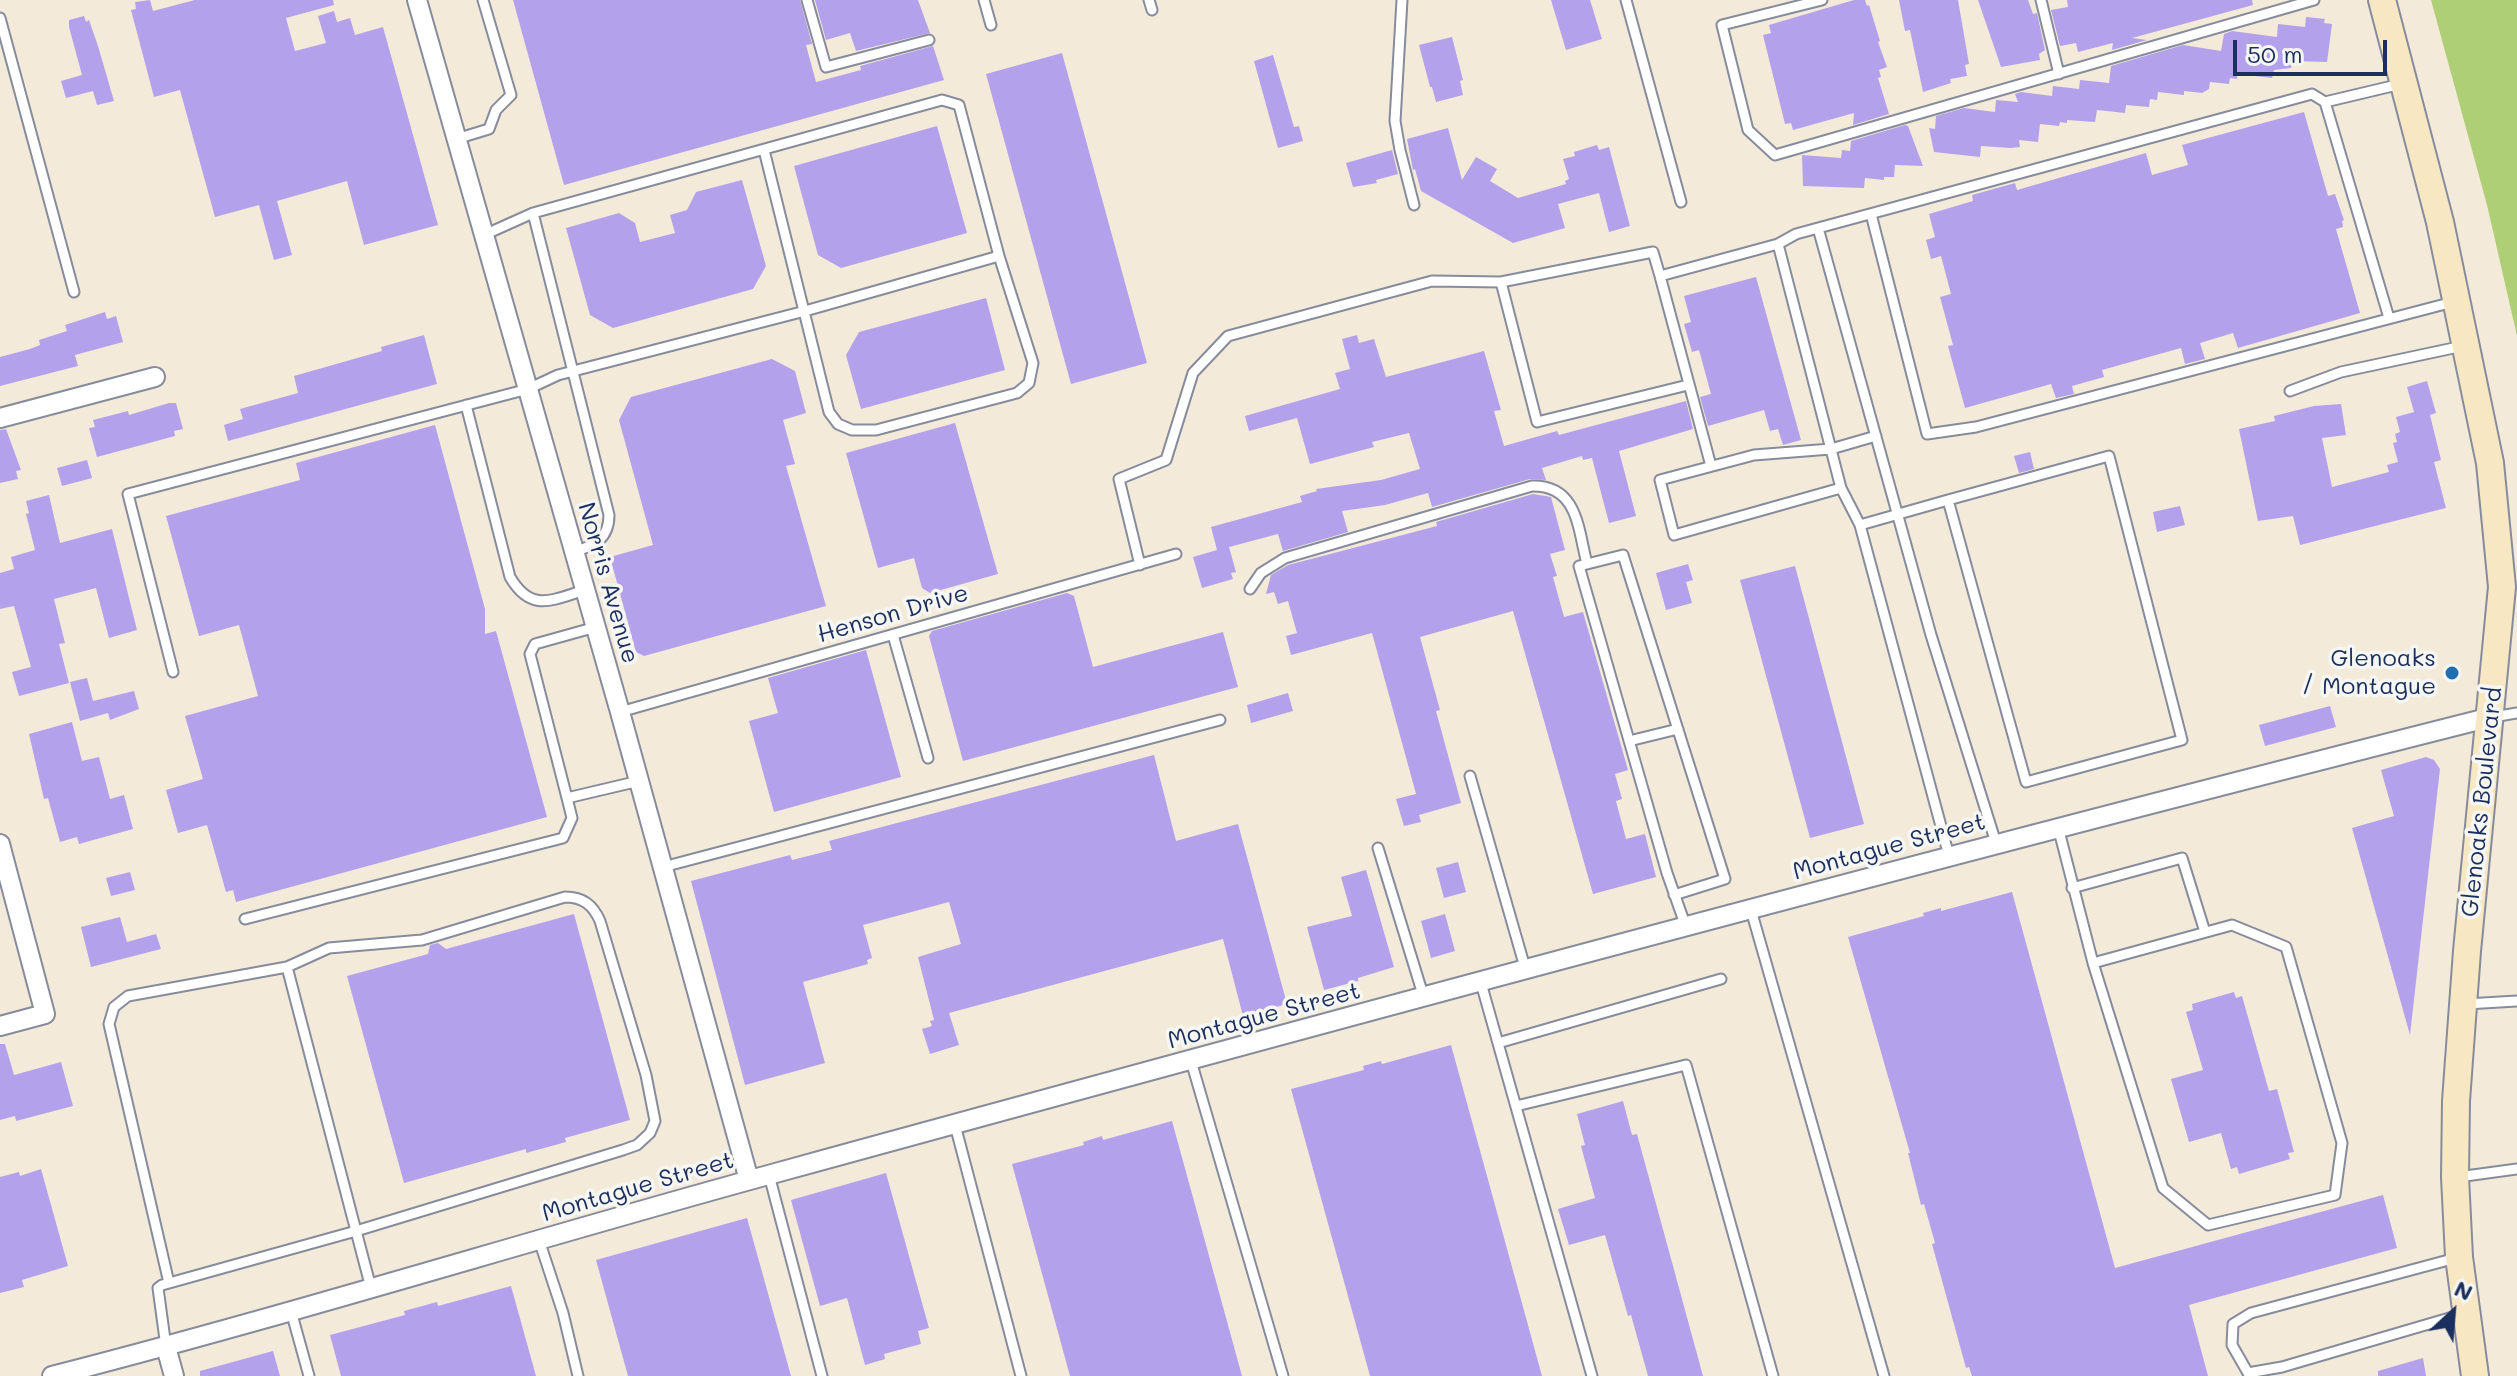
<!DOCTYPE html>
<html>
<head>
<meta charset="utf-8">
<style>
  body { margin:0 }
  #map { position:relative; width:2517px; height:1376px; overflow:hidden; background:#f3ead9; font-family:Mali,sans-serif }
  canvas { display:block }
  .north { position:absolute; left:2413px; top:1272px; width:80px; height:80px; -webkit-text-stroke:6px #f6f6f2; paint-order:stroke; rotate:26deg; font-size:22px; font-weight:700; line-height:32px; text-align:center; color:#1b2f5e }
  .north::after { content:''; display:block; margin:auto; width:28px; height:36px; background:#1b2f5e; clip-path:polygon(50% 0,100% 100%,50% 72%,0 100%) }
  .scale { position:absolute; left:2233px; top:40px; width:154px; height:36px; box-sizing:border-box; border:4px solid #1b2f5e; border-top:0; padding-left:10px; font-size:24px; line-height:28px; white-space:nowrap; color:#1b2f5e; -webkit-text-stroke:6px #f6f6f2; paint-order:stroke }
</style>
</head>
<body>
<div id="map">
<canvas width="2517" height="1376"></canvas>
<div class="north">N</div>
<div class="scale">50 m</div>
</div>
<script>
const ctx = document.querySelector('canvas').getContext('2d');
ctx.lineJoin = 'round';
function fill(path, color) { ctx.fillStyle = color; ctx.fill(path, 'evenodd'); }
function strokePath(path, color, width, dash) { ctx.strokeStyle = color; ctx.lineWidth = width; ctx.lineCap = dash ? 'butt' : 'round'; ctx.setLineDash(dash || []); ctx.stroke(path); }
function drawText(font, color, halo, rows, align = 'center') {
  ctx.font = font + ' Mali,sans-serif'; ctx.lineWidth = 7; ctx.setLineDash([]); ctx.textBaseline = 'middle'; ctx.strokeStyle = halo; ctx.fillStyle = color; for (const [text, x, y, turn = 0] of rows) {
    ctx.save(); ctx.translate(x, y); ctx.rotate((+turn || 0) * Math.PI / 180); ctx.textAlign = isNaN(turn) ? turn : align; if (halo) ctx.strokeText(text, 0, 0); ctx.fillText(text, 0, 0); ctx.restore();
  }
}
fill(new Path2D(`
  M2431 0H2517V336L2487 205Z`), '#afcf77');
fill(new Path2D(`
  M150 0 153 11 195 0H333L334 5 286 18 295 51 326 43 318 16 334 11 337 22 350 18 355 35 383 27 438 225 364 245 347 181 277 201 292 255 274 260 259 205 215 217 180 90 154 97 131 10 136 9 135 2Z
  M513 0H800L812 44 806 45 816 82 861 70 860 66 933 46 944 80 564 185Z
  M815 0H918L930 33 856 51 850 33 826 40Z
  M1551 0H1590L1602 39 1566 50Z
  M1854 0H1865L1867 6 1869 5 1880 41 1878 42 1887 67 1879 70 1881 77 1878 78 1889 114 1853 125 1854 113 1793 130 1791 123 1785 124 1763 35 1771 33 1769 25Z
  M1899 0H1958L1969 64 1965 65 1967 76 1950 79 1951 83 1923 92 1910 30 1905 31Z
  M1978 0H2028L2033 14 2037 13 2045 50 2039 54 2040 60 2001 67Z
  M2067 0H2252L2253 5 2132 38 2147 40 2112 50 2113 43 2078 52 2076 43 2060 46 2051 10 2068 7Z
  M84 16 86 22 89 20 98 46 114 101 97 105 93 91 66 98 61 81 82 75 69 27V20Z
  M2306 17 2325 19 2324 23 2332 24 2327 62 2292 61 2291 68 2274 70 2272 78 2237 74V79L2230 78 2229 84 2210 82 2209 89 2202 93 2184 91V95L2158 92 2157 100 2150 99 2149 107 2126 105 2125 113 2097 110 2095 122 2067 120V123L2060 122 2059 126 2040 124 2038 142 2019 140 2020 147 2011 148 1981 146 1980 157 1934 152 1929 128 1935 129 1936 116 1964 108 1995 112 1996 100 2018 102 2015 94 2021 92 2052 96 2053 86 2079 89 2080 80 2109 83 2111 66 2183 45 2221 51 2224 34 2232 31 2277 37 2278 24 2305 27Z
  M1452 37 1463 80 1460 81 1463 95 1436 102 1432 87H1430L1419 45Z
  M1062 53 1147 363 1071 384 986 74Z
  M1273 55 1294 127 1299 126 1303 141 1278 148 1254 61Z
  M2304 112 2328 196 2335 194 2344 220 2342 221 2343 227 2336 229 2360 313 2238 348 2233 333 2200 343 2205 359 2185 364 2181 348 2102 370 2104 377 2072 386 2074 394 2056 398 2051 384 1965 408 1948 346 1953 345 1940 297 1951 294 1941 256 1931 259 1926 240 1935 237 1929 214 1973 201 1972 195 2015 183 2017 190 2146 153 2152 175 2188 165 2182 145Z
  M1905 125 1908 126 1923 166 1895 165 1894 177H1884V180L1865 178 1864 188 1803 186 1802 155 1841 158 1842 150 1850 151 1851 141Z
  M937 126 967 233 841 268 818 255 794 166Z
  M1448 128 1462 180 1476 157 1497 169 1490 181 1518 198 1566 184 1565 181 1569 179 1563 159 1575 156 1574 152 1597 145 1599 150 1609 147 1630 226 1609 232 1599 193 1558 204 1565 228 1513 243 1421 191 1415 169 1413 170 1407 139Z
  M1392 150 1398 174 1376 180 1377 183 1353 187 1346 163Z
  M742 180 766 266 753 289 613 328 590 315 566 228 619 213 635 223 640 242 675 233 670 215 687 210 696 192Z
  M1756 277 1801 440 1783 445 1778 429 1770 431 1764 410 1708 426 1700 397 1711 394 1699 350 1692 352 1684 324 1691 322 1684 296Z
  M986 298 1005 370 861 409 846 355 859 332Z
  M105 312 107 319 116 316 123 342 75 355 78 366 0 386V357L30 349 40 345 39 340 67 331 65 325Z
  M424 335 437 384 228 441 224 425 243 419 240 409 298 393 294 376 382 351 381 347Z
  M1357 335 1359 343 1374 339 1386 377 1484 351 1501 410 1494 411 1504 446 1557 431 1559 435 1686 401 1693 429 1619 451 1636 516 1609 523 1592 458 1583 460 1582 456 1542 468 1546 480 1530 479 1432 507 1428 493 1385 505 1342 511 1348 532 1283 551 1278 534 1229 547 1236 572 1231 573 1233 579 1202 588 1193 557 1217 550 1211 527 1302 502 1300 496 1317 491 1316 489 1381 480 1420 469 1409 433 1372 442 1374 447 1310 464 1297 418 1249 431 1245 416 1340 389 1335 373 1350 369 1342 339Z
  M772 359 795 371 806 413 783 420 795 464 786 466 826 606 644 656 636 652 610 557 653 545 619 420 631 397Z
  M2427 381 2436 413 2430 415 2441 460 2434 462 2446 508 2300 545 2293 516 2258 521 2239 429 2275 421 2274 416 2314 406 2341 404 2346 435 2322 438 2332 487 2389 472 2387 465 2398 462 2393 443 2397 442 2395 434 2400 432 2396 417 2414 412 2407 387Z
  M169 403H176L183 429 174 431 175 436 97 457 89 428 95 427 93 420 128 411 129 415Z
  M955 423 998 574 930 593 922 588 914 558 878 568 846 453Z
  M435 425 485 609V634L496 631 547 817 236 902 233 890 226 892 207 825 178 833 166 790 203 779 185 716 258 696 239 625 199 636 166 516 300 480 296 463Z
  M6 429 21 470 16 471 18 479 0 483V430Z
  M2030 452 2034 469 2019 473 2014 456Z
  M87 460 92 478 62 486 57 468Z
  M1533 494 1551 497 1565 550 1550 554 1557 576 1553 577 1564 617 1583 612 1628 770 1615 774 1622 799 1616 801 1626 839 1645 834 1656 877 1593 894 1513 611 1420 637 1440 710 1436 711 1461 803 1419 815 1421 822 1404 826 1396 799 1416 794 1372 633 1291 655 1286 636 1297 633 1288 601 1278 604 1274 592 1266 594 1271 575 1288 565 1437 526 1436 522Z
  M49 495 60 543 112 529 137 630 109 638 96 588 54 599 65 643 59 644 69 683 19 696 12 672 31 667 14 606 0 609V573L14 569 11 557 35 550 26 514 29 513 26 501Z
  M2180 506 2185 525 2157 532 2153 512Z
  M1688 564 1693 580 1686 582 1692 603 1666 610 1656 573Z
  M1795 566 1864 824 1810 838 1740 580Z
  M1067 593 1074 596 1093 667 1223 632 1238 687 963 761 929 636 932 631Z
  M866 650 901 777 774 812 749 721 778 713 768 678Z
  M87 678 93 701 134 691 139 709 110 720 108 713 80 721 70 682Z
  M1288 693 1293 711 1251 723 1247 705Z
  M2330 706 2336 727 2265 746 2259 725Z
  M72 722 82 761 99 757 110 799 124 795 133 829 79 844 77 837 60 842 48 798 44 799 29 734Z
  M1154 755 1176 841 1238 824 1287 1004 1243 1016 1223 939 949 1013 959 1045 930 1054 922 1029 932 1026 930 1021 934 1020 918 957 961 944 949 902 863 925 872 958 867 960 868 964 803 982 825 1063 745 1085 691 881 790 855 792 860 832 850 829 841Z
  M2426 757 2434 760 2440 769 2410 1035 2352 828 2394 816 2381 770Z
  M1458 862 1466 892 1444 898 1436 868Z
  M1366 870 1394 967 1358 978V981L1324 990 1307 927 1352 916 1341 877Z
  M130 872 135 890 111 896 106 878Z
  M2012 892 2115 1268 2383 1195 2397 1248 2189 1305 2208 1376H1972L1969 1367 1966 1368 1932 1244 1935 1243 1924 1204 1921 1205 1908 1153H1910L1848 937 1924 916 1923 913 1941 908V911Z
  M574 914 630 1120 565 1138 566 1142 526 1153V1149L404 1183 347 976 428 954 430 945 438 943 446 949Z
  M1445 914 1455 951 1431 958 1421 921Z
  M120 917 127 942 156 934 161 949 91 967 81 927Z
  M2234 992 2236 998 2242 996 2269 1091 2277 1089 2294 1152 2288 1153 2290 1159 2239 1174 2237 1167 2231 1169 2221 1133 2189 1142 2171 1079 2203 1070 2186 1012 2193 1010 2192 1004Z
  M0 1044H5L14 1075 61 1062 73 1106 16 1121 15 1116 0 1120Z
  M1451 1045 1542 1376H1370L1291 1089 1364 1070 1363 1066 1381 1061 1382 1064Z
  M1623 1101 1632 1135 1637 1134 1703 1376H1648L1631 1315 1628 1316 1605 1235 1569 1245 1558 1209 1595 1198 1581 1146 1585 1145 1577 1114Z
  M1172 1121 1242 1376H1070L1012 1164 1084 1145 1083 1142 1102 1136 1103 1140Z
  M41 1169 68 1266 22 1280 24 1287 0 1293V1177L19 1172 20 1176Z
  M886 1173 929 1328 918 1331 921 1344 884 1354 885 1359 865 1365 847 1298 820 1306 791 1200Z
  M747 1218 791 1376H628L596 1260Z
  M511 1286 536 1376H341L330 1335 405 1315 404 1311 437 1302 438 1306Z
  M273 1351 280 1376H200V1371Z
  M2423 1358 2426 1376H2378V1371Z`), '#b4a1eb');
const service = new Path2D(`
  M807 0 826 67 929 40
  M984 0 991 25
  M1149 0 1152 10
  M1402 0 1395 121 1400 150 1414 205
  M1626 0 1681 202
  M1822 0 1722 25 1748 130 1775 155 2314 0
  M2041 0 2059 74
  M0 18 74 292
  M2325 102 2401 84
  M456 139 489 129 496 110 511 95 483 0
  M533 213 609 515C609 539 595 545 574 552
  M1871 214 1927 434 1976 427 2453 302
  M1818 228 1931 635 1996 843
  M484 235 533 213 942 100 959 105 999 256 1033 363 1029 383 1017 393 876 430H852L838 424 829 412 764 150
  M1778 244 1841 488 1860 525 1949 856
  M1660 276 1711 466
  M1501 282 1537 422 1688 385
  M2290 391 2341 372 2463 346
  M466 405 510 577C531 613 552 600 585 590
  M1841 488 1674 535 1660 480 1754 455 1831 449 1876 436
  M1860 525 1948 500 2026 782 2182 740 2109 456 1948 500
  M1140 565 1119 479 1166 460 1193 373 1228 336 1432 281 1501 282 1653 252 1660 276 1778 244 1796 234 2312 94 2325 102 2389 318
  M1250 589 1261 573 1285 558 1532 486C1578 485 1578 529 1587 564
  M596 627 535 644 530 654 567 798 639 781
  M893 635 928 758
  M173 672 128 494 528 389 558 375 805 311 999 256
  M620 712 1176 554
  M2493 717 2517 713
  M1629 741 1678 729
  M1470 776 1526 971
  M2058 827 2093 963 2163 1188 2208 1225 2335 1195 2342 1143 2286 947 2232 925 2093 963
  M1378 848 1424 998
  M663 867 1220 720
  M2072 888 2182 858 2205 932
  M1674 895 1725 879 1623 555 1579 566 1667 873 1686 927
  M1751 910 1884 1376
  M245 919 563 838 572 818 567 798
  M1481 983 1592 1376
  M2466 1004 2517 1001
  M1498 1043 1721 979
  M1191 1061 1283 1376
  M1516 1106 1686 1065 1773 1376
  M955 1125 1021 1376
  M769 1175 822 1376
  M2458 1177 2517 1169
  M539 1240 563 1313 578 1376
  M2456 1258 2251 1313 2233 1324 2232 1345 2248 1373 2282 1367 2463 1314
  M169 1283 109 1024 114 1007 128 996 287 967
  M291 1311 309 1376
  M166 1347 158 1288 162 1285 356 1231 623 1150 637 1145 650 1133 655 1121 646 1075 600 921C593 905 583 897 565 897L422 940 329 948 287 967 356 1231 371 1288`);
const minor = new Path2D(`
  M417 0 620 712 749 1180
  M0 418 155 377
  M0 844 45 1014 0 1026
  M166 1347 174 1376
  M52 1376C290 1315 524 1242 761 1177 1337 1019 1913 863 2491 717`);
const secondary = new Path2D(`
  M2382 0 2440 222 2490 463 2502 587 2467 951 2456 1101 2455 1177 2459 1257 2475 1376`);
strokePath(service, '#878c9c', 13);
strokePath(minor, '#878c9c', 22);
strokePath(secondary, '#878c9c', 30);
strokePath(service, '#fff', 9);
strokePath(minor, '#fff', 18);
strokePath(secondary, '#f7e8c3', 26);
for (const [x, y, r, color] of [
  [2452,673,8,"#1f6fb2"]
]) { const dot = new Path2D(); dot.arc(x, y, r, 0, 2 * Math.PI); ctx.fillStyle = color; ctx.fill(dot); strokePath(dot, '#f6f6f2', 3); }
drawText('24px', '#1b2f5e', '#f6f6f2', [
  ["Norris Avenue",608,583,74],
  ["Henson Drive",893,614,-16],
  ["Glenoaks Boulevard",2482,802,-84],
  ["Montague Street",1889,847,-15],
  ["Montague Street",1264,1016,-15],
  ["Montague Street",638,1187,-16]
]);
drawText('24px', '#1b2f5e', '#f6f6f2', [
  ["Glenoaks",2436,659],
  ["/ Montague",2436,687]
], 'right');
</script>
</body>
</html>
